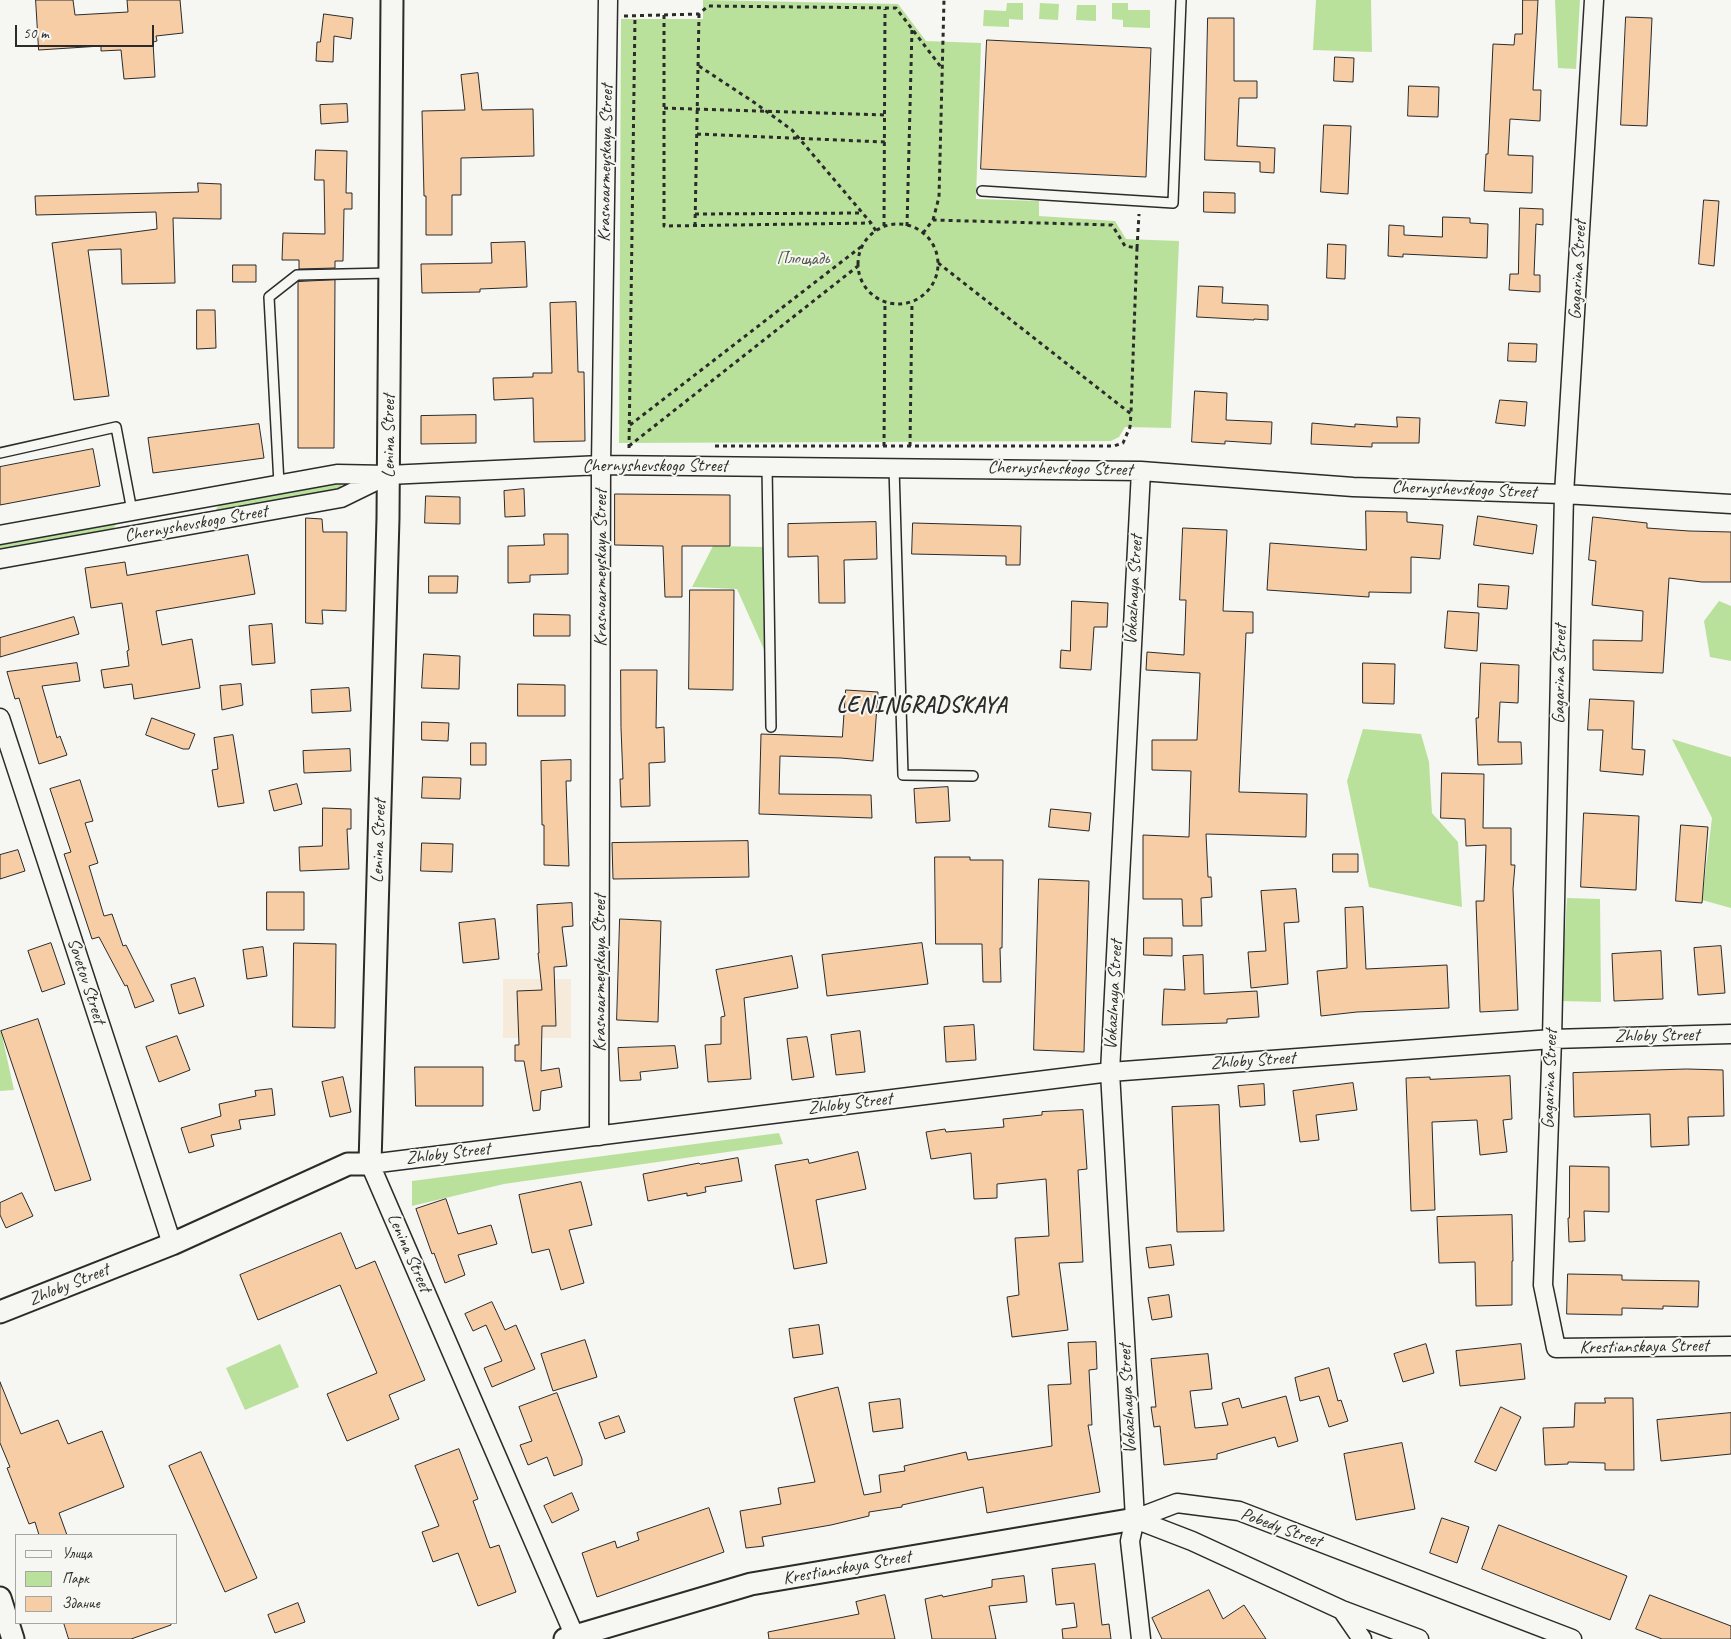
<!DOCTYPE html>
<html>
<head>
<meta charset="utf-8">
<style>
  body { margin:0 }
  #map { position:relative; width:1731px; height:1639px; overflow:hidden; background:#f6f6f2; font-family:Caveat,sans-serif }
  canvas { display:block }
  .legend { position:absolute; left:15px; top:1534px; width:162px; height:90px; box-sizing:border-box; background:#f6f6f2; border:1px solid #a5a5a2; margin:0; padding:6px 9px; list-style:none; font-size:15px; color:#2b2b2b }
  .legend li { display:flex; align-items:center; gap:10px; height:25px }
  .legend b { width:25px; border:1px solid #a5a5a2 }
  .scale { position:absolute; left:15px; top:25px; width:139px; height:22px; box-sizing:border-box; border:2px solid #2b2b2b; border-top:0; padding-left:6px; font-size:15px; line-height:18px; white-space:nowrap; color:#2b2b2b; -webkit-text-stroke:4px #f6f6f2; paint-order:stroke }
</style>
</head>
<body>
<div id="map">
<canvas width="1731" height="1639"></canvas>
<ul class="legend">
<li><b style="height:6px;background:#f6f6f2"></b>Улица</li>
<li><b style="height:14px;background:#bae19c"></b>Парк</li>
<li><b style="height:14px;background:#f6cda5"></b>Здание</li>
</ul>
<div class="scale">50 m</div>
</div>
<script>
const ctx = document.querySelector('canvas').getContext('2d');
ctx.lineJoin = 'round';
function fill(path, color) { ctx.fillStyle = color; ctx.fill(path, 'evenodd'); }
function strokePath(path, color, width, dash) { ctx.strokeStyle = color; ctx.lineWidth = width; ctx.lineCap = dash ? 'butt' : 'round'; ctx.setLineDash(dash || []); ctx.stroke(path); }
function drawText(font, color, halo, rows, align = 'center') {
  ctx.font = font + ' Caveat,sans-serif'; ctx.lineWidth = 4; ctx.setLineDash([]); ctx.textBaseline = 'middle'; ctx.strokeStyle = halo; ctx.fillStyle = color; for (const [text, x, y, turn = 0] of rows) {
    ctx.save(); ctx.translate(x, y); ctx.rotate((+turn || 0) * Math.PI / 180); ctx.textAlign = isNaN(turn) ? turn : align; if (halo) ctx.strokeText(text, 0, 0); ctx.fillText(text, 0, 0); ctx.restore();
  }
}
fill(new Path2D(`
  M503 979H571V1038H503Z`), '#f6eadb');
fill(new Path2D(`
  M703 0 898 4 926 41 981 43 976 199 1039 201V216L1115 221 1126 239 1179 241 1171 428 1125 427 1119 437 1111 441 619 443 621 19H703Z
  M1316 0H1371L1372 52 1313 50Z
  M1555 0H1580L1576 69 1558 68Z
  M1007 3H1023V20L1009 19V27L983 26 984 10 1006 11Z
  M1040 3 1059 4 1058 20 1039 19Z
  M1112 3H1128V10H1150V28L1123 27V20L1112 19Z
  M1077 5H1096V21L1076 20Z
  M342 479 341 493 214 515 221 499Z
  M119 516 111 536 0 554V539Z
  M713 546 765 547 766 654 737 589 692 587Z
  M1719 601 1731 606V661L1710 657 1704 621Z
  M1363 729 1421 734 1429 762 1432 813 1458 842 1462 907 1369 887 1347 781Z
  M1672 739 1731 757V908L1702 900 1712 818Z
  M1567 898 1600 899 1601 1002 1561 1001Z
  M0 1030 1 1031 14 1090 0 1091Z
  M779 1133 783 1144 504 1184 412 1206V1181Z
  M280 1344 299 1387 245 1410 226 1368Z`), '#bae19c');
const building = new Path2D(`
  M36 0H73L75 15 128 12 127 0H180L183 33 156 36 157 41 153 42 155 77 124 79 121 50 101 51V46L39 50Z
  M1523 0H1538L1533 90H1541L1540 121 1510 119 1508 155 1533 156 1532 193 1484 191 1486 154H1488L1493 44 1514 45 1515 34H1522Z
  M324 14 353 18 351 39 334 36 333 62 316 61 317 42H320Z
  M1626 17 1652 18 1647 126 1621 125Z
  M1208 18H1234V81H1257V98H1239L1237 146 1275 148 1274 173 1260 172V162L1205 160Z
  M987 40 1151 48 1146 177 981 169Z
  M1335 57 1354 58 1353 82 1334 81Z
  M478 73 482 110 533 109 534 156 461 158V195H452V235H426V196H424L422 111 465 110 461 75Z
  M1409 86 1439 87 1438 117 1408 116Z
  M347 104 348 122 321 124 320 105Z
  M1324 125 1351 126 1348 194 1321 192Z
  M316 150 347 151 346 193H352V209H344L343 261H335V268L299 269V260H282L283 233 325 234 324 180H315Z
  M198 183 221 184V219L173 218 175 283 122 284 121 249 88 250 109 396 74 400 52 243 157 229 156 212 36 215 35 196 198 192Z
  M1204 192 1235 193V213L1204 212Z
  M1704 200 1719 201 1714 266 1699 264Z
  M1520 208 1543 209V225L1536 224 1534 275H1540V292L1509 290 1510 274H1518Z
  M1443 217 1470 218V223L1488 224 1487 258 1403 254V257L1388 256 1389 225 1404 226V235L1442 237Z
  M525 242 527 287 480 289V292L422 293 421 264 492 263 491 243Z
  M1328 244 1346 245 1345 279 1327 278Z
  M233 265H256V282H233Z
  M335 280 334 448H298V282Z
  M1199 286 1223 287 1222 303 1268 305V320L1254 319V320L1197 317Z
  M576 302 578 372H584L585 441 534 442 533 398 494 400 493 378 533 377V373H552L550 303Z
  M197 310H215L216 348 197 349Z
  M1509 343 1537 344 1536 362 1508 361Z
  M1195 391 1227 393 1226 420 1272 422 1271 444 1225 441V444L1192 442Z
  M1500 400 1527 402 1525 426 1496 423Z
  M476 415V443L421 444V416Z
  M1397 417 1420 418 1419 443H1372V447L1311 444 1312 423 1355 427V424L1397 427Z
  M259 424 264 458 153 473 148 438Z
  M93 449 100 486 0 505V467Z
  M524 489 525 516 505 517 504 491Z
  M615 494 730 495V546H682V597H665L663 546 615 545Z
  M426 496 460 497V524L425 523Z
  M1366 511 1407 512V522L1443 525 1440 559 1411 557V593L1369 592V597L1267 590 1270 543 1366 550Z
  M1478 516 1537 525 1533 554 1474 545Z
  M1593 517 1647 523V528L1689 531 1731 532V582H1702L1669 578 1663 673 1593 670V640L1642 641 1643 611 1592 605 1596 561 1589 560Z
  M306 518 322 519 323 532H347L346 611 322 610 323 624 306 623Z
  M876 522 877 559 844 560 845 603H819L818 556 788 557V524Z
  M913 523 1021 526 1020 565H1006V556L912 554Z
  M1183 528 1227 530 1223 611 1253 612V633H1246L1239 792 1307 794 1306 837 1206 834 1208 877H1211L1212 897 1201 898 1202 926H1183L1182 899H1143V835L1189 837 1191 771 1152 770V740H1197L1200 673 1146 670 1147 652 1184 655 1186 600H1180Z
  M544 534H568V574L530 575V582L508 583V546L544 545Z
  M248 555 255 594 156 611 162 645 192 639 200 688 134 699 132 684 104 688 101 670 129 666 127 651 129 650 122 603 91 608 85 568 125 562 127 575Z
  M429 576H458L457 593H429Z
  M1479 584 1509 586 1507 609 1478 607Z
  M690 590H734L733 690 689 689Z
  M1072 601 1108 603 1107 627H1094L1091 670 1060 668 1061 650 1070 651Z
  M1448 611 1479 613 1477 651 1445 648Z
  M534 614 570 615V636H534Z
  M74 617 79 634 0 657V638Z
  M272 624 275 663 252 665 249 626Z
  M424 654 460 656 459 689 422 688Z
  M77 663 80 681 42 686 57 738 60 736 67 755 39 764 19 698 15 699 7 672Z
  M1363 663 1395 664 1394 704 1363 703Z
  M1481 663 1519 665 1518 703 1500 702 1498 742H1521L1522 764 1478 765 1476 718H1478Z
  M621 670H657L656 728 664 727 665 762 649 763 650 806 621 807 620 779H623L621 728Z
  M241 684 243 705 222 710 220 686Z
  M518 684 565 685V716H518Z
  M349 688 351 711 312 713 311 690Z
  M846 690 878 692 873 761 841 758 780 756 779 794 871 795 872 818 759 814 761 734 842 737Z
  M1590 699 1634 701 1632 749 1645 750 1643 775 1600 771 1603 730H1588Z
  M152 718 195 734 189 749H183L146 735Z
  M422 722 449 723 448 741 422 740Z
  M233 735 244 803 218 807 212 770 218 769 214 738Z
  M471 743H486V765H471Z
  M350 749 351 771 304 773 303 751Z
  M571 760V781H566L569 866 544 865V825H542L541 761Z
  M1442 773 1484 774 1483 828H1511V865H1515L1513 889 1518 1010 1480 1012 1476 901H1484L1486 845 1466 846 1465 819 1441 818Z
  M423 777 461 778 460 799 422 798Z
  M80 780 93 821 85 823 98 863 89 866 104 916 112 914 123 946 126 945 154 1001 135 1008 127 985 125 986 99 937 92 939 64 854 71 852 50 789Z
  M297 784 302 804 274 811 269 791Z
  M948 787 950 821 916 823 914 789Z
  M323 808 351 809V829H347L349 869 300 871 299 847 322 846Z
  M1051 809 1091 813 1089 831 1049 827Z
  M1584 813 1639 816 1636 890 1581 887Z
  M1681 825 1708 827 1702 903 1676 901Z
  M748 841 749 877 613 879 612 843Z
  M422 843 453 844 452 872 421 871Z
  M18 850 25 871 0 879V855Z
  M1333 854H1358V872H1333Z
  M935 857H970V860H1003L1002 948H1000L1001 982H983L982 944H936Z
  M1039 879 1089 881 1084 1052 1034 1050Z
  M1296 889 1299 922 1284 923 1288 984 1251 988 1248 952 1266 951 1261 891Z
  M267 892H304V930H267Z
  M572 903 573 926 562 927 567 966 554 967 556 1026H542L541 1071 559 1068 562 1087 541 1091 540 1110 533 1111 524 1061H515V1045H519L517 991 542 990 538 953H539L537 905Z
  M1363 907 1366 969 1447 965 1449 1008 1357 1012 1321 1016 1317 971 1347 968 1345 908Z
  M495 919 499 959 463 963 459 923Z
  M620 919 661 921 658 1022 617 1020Z
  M1144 938H1172V956L1144 955Z
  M51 943 65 984 42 992 28 951Z
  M294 943 336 944 335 1028 293 1027Z
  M922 943 928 984 827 996 822 955Z
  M1721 946 1725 993 1698 995 1694 948Z
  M263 947 267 976 247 979 243 950Z
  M1661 951 1663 999 1614 1001 1612 954Z
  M1203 955 1204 994 1257 991 1259 1017 1227 1019V1023L1162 1025 1164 989 1185 990 1183 956Z
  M792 956 798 988 744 998 751 1079 708 1082 705 1045 721 1044V1017L725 1016 716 970Z
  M195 978 204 1006 179 1014 171 985Z
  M38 1019 91 1180 55 1191 1 1031Z
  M974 1025 976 1060 946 1062 944 1027Z
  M860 1031 865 1072 836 1075 831 1035Z
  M177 1036 190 1070 159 1082 146 1047Z
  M807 1037 814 1077 792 1080 787 1039Z
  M675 1046 678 1068 640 1072 641 1080 620 1081 618 1048Z
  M415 1067H483V1106H416Z
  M1687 1069 1723 1070 1724 1116 1688 1117 1689 1145 1651 1147 1650 1114 1574 1117 1573 1073Z
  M1510 1076 1512 1119 1503 1120 1507 1152 1480 1155 1477 1120 1432 1122 1435 1210 1411 1211 1406 1078 1430 1077V1079Z
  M343 1077 351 1112 330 1117 322 1082Z
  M1353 1083 1357 1110 1316 1115 1319 1140 1300 1142 1293 1091Z
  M1264 1084 1265 1105 1240 1107 1238 1086Z
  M272 1089 275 1115 239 1120 241 1129 211 1135 214 1146 189 1153 181 1128 221 1116 219 1104 256 1096 255 1091Z
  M1219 1105 1224 1231 1177 1232 1172 1107Z
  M1083 1110 1087 1169 1078 1170 1083 1262 1059 1263 1068 1330 1012 1337 1007 1297 1019 1295 1015 1238 1049 1236 1046 1179 997 1184V1198L974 1199 971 1153 931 1159 926 1132 945 1129 946 1132 1004 1127 1003 1119 1042 1115V1112Z
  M858 1152 866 1189 816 1200 827 1263 794 1269 775 1165 808 1159 809 1163Z
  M738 1158 742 1181 705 1187 706 1192 687 1196V1193L648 1201 643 1174 699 1163 700 1164Z
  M1570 1166 1609 1167V1212L1584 1211 1585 1241 1569 1242 1568 1218H1569Z
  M581 1182 592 1225 569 1230 584 1283 561 1290 549 1249 532 1253 519 1195Z
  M22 1193 33 1216 6 1228 0 1215V1203Z
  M446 1199 458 1234 491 1225 497 1244 458 1255 465 1275 445 1283 434 1253 432 1254 416 1209Z
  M1512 1215 1513 1261H1512V1305L1476 1306 1475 1262 1439 1263 1437 1217Z
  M341 1233 356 1269 375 1261 425 1380 389 1395 399 1419 347 1441 327 1394 377 1373 340 1285 258 1320 240 1275Z
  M1171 1245 1174 1265 1149 1268 1146 1248Z
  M1568 1274 1622 1275V1280L1699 1281 1698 1307 1663 1306V1309L1622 1308V1315L1567 1314Z
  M1169 1295 1172 1317 1152 1320 1148 1298Z
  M492 1302 505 1330 516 1325 535 1369 492 1387 484 1368 502 1361 486 1325 473 1331 465 1314Z
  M819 1325 823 1354 793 1358 789 1329Z
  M585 1340 597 1377 553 1391 541 1354Z
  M1096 1342 1097 1369 1089 1370 1092 1425H1088L1100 1492 987 1513 983 1487 902 1505V1507L869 1512V1516L831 1525 762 1537 764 1546 746 1548 740 1511 781 1504 778 1488 815 1482 794 1398 838 1387 864 1495 881 1492 879 1475 905 1471 904 1466 966 1452 968 1460 1052 1446 1048 1385 1071 1384 1068 1343Z
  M1426 1344 1434 1373 1403 1382 1394 1354Z
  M1521 1344 1525 1379 1460 1386 1456 1351Z
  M1208 1354 1212 1389 1190 1391 1195 1428 1228 1425 1222 1403 1239 1398 1242 1408 1286 1396 1298 1441 1278 1447 1275 1437 1217 1454V1459L1164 1465 1160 1426 1154 1427 1151 1407H1156L1151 1359Z
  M1329 1368 1338 1401 1341 1400 1348 1421 1329 1427 1319 1396 1300 1401 1295 1378Z
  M0 1382 21 1434 58 1420 68 1444 102 1431 124 1487 59 1513 67 1535H39L35 1522 29 1524 7 1468 10 1467 0 1443Z
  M557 1393 582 1459V1465L554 1476 547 1457 528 1465 520 1445 532 1441 519 1407Z
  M1605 1398H1633L1634 1470H1605V1463L1568 1462V1464L1545 1465 1543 1428 1574 1427 1575 1403H1605Z
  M900 1399 903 1428 873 1432 869 1403Z
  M1501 1407 1521 1417 1496 1471 1475 1462Z
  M1731 1413V1454L1661 1461 1657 1420Z
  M619 1416 625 1432 605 1439 599 1423Z
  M1402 1443 1415 1509 1356 1520 1344 1454Z
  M459 1449 478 1499 473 1501 490 1548 499 1545 516 1592 478 1606 458 1553 433 1562 422 1532 439 1526 415 1466Z
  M201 1452 257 1578 225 1592 169 1466Z
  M572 1493 579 1510 552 1523 544 1506Z
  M709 1508 724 1552 597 1597 582 1553 615 1541 617 1548 639 1540 637 1533Z
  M1442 1518 1469 1527 1457 1563 1430 1553Z
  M1499 1525 1627 1576 1610 1620 1482 1569Z
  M1095 1564 1102 1625 1109 1624 1111 1639H1063L1062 1629 1077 1627 1074 1603 1056 1605 1052 1569Z
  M1024 1576 1027 1602 989 1606 996 1639H932L925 1599 942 1595 943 1597 992 1587V1580Z
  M1209 1590 1223 1619 1244 1605 1266 1639H1162L1152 1618Z
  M885 1595 895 1639H769L768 1632 859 1614 856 1602Z
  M1650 1595 1731 1626V1639H1662L1636 1629Z
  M298 1603 305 1622 275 1633 268 1615Z
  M64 1623H171V1625L131 1639H69Z`);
fill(building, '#f6cda5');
strokePath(building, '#2b2b2b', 1);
const service = new Path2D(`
  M982 191 1173 203 1181 0
  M0 453 116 427 132 511
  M767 466 771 727
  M894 467 903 775 973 776
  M279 484 269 297 297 275 389 273`);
const minor = new Path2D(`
  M1594 0 1564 494 1552 1039 1543 1285 1556 1348 1731 1346
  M1141 471 1110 1072 1135 1519 1130 1541 1141 1639
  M0 535 337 474 388 475 601 465 1141 471 1353 487 1564 494 1731 504
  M0 559 341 498 386 476
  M0 718 172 1244
  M599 1136 601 465 608 0
  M1135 1519 1177 1503 1239 1511 1572 1639
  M1135 1519 1192 1541 1342 1610 1419 1639
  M1342 1610 1362 1639
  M576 1639 370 1164 1110 1072 1552 1039 1731 1034`);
const tertiary = new Path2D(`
  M0 1312 172 1244 348 1164H370L388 518 392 0
  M0 1598 13 1639
  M565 1639 751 1584 1135 1519`);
strokePath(service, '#2b2b2b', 12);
strokePath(minor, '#2b2b2b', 21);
strokePath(tertiary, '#2b2b2b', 25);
strokePath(new Path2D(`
  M664 15V226L871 223
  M624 16 699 14 708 6 896 8 941 67
  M699 66 755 103 792 130 871 223 876 231
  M664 108 885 115
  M697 134 885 142
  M695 214 861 213
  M933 220 939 197 944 0
  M858 264a40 40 0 1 1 80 0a40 40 0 1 1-80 0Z
  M695 226 699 14
  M884 226 885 9
  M907 226 912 28
  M923 233 933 220 1112 225 1125 246 1137 248 1131 413
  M1137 248 1139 214
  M630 425 862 246
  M629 446 858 266
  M715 446H1114L1123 443 1130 427 1131 414 937 262
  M884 446 885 302
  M910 446 912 302
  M629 448 635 16`), '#2b2b2b', 3, [4, 4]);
strokePath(service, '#f6f6f2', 9);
strokePath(minor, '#f6f6f2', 18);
strokePath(tertiary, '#f6f6f2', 21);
drawText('18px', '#2b2b2b', '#f6f6f2', [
  ["Krasnoarmeyskaya Street",606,163,-89],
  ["Gagarina Street",1578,270,-87],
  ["Lenina Street",389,436,-90],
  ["Chernyshevskogo Street",655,466],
  ["Chernyshevskogo Street",1060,469,1],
  ["Chernyshevskogo Street",1464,490,2],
  ["Chernyshevskogo Street",196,524,-10],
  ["Krasnoarmeyskaya Street",601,568,-90],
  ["Vokazlnaya Street",1134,590,-87],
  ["Gagarina Street",1560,674,-89],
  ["Lenina Street",379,841,-88],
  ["Krasnoarmeyskaya Street",600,973,-90],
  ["Sovetov Street",86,981,72],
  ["Vokazlnaya Street",1114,995,-87],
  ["Zhloby Street",1657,1036,-1],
  ["Zhloby Street",1253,1061,-4],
  ["Gagarina Street",1550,1079,-88],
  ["Zhloby Street",850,1104,-7],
  ["Zhloby Street",448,1154,-7],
  ["Lenina Street",409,1253,66],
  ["Zhloby Street",69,1285,-22],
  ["Krestianskaya Street",1644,1347,-1],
  ["Vokazlnaya Street",1128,1399,-93],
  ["Pobedy Street",1281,1528,20],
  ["Krestianskaya Street",847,1568,-10]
]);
drawText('18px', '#4f5847', '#f6f6f2', [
  ["Площадь",803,259]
]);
ctx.letterSpacing = '1px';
drawText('bold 22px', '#2b2b2b', '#f6f6f2', [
  ["LENINGRADSKAYA",922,706]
]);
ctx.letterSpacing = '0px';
</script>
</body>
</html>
